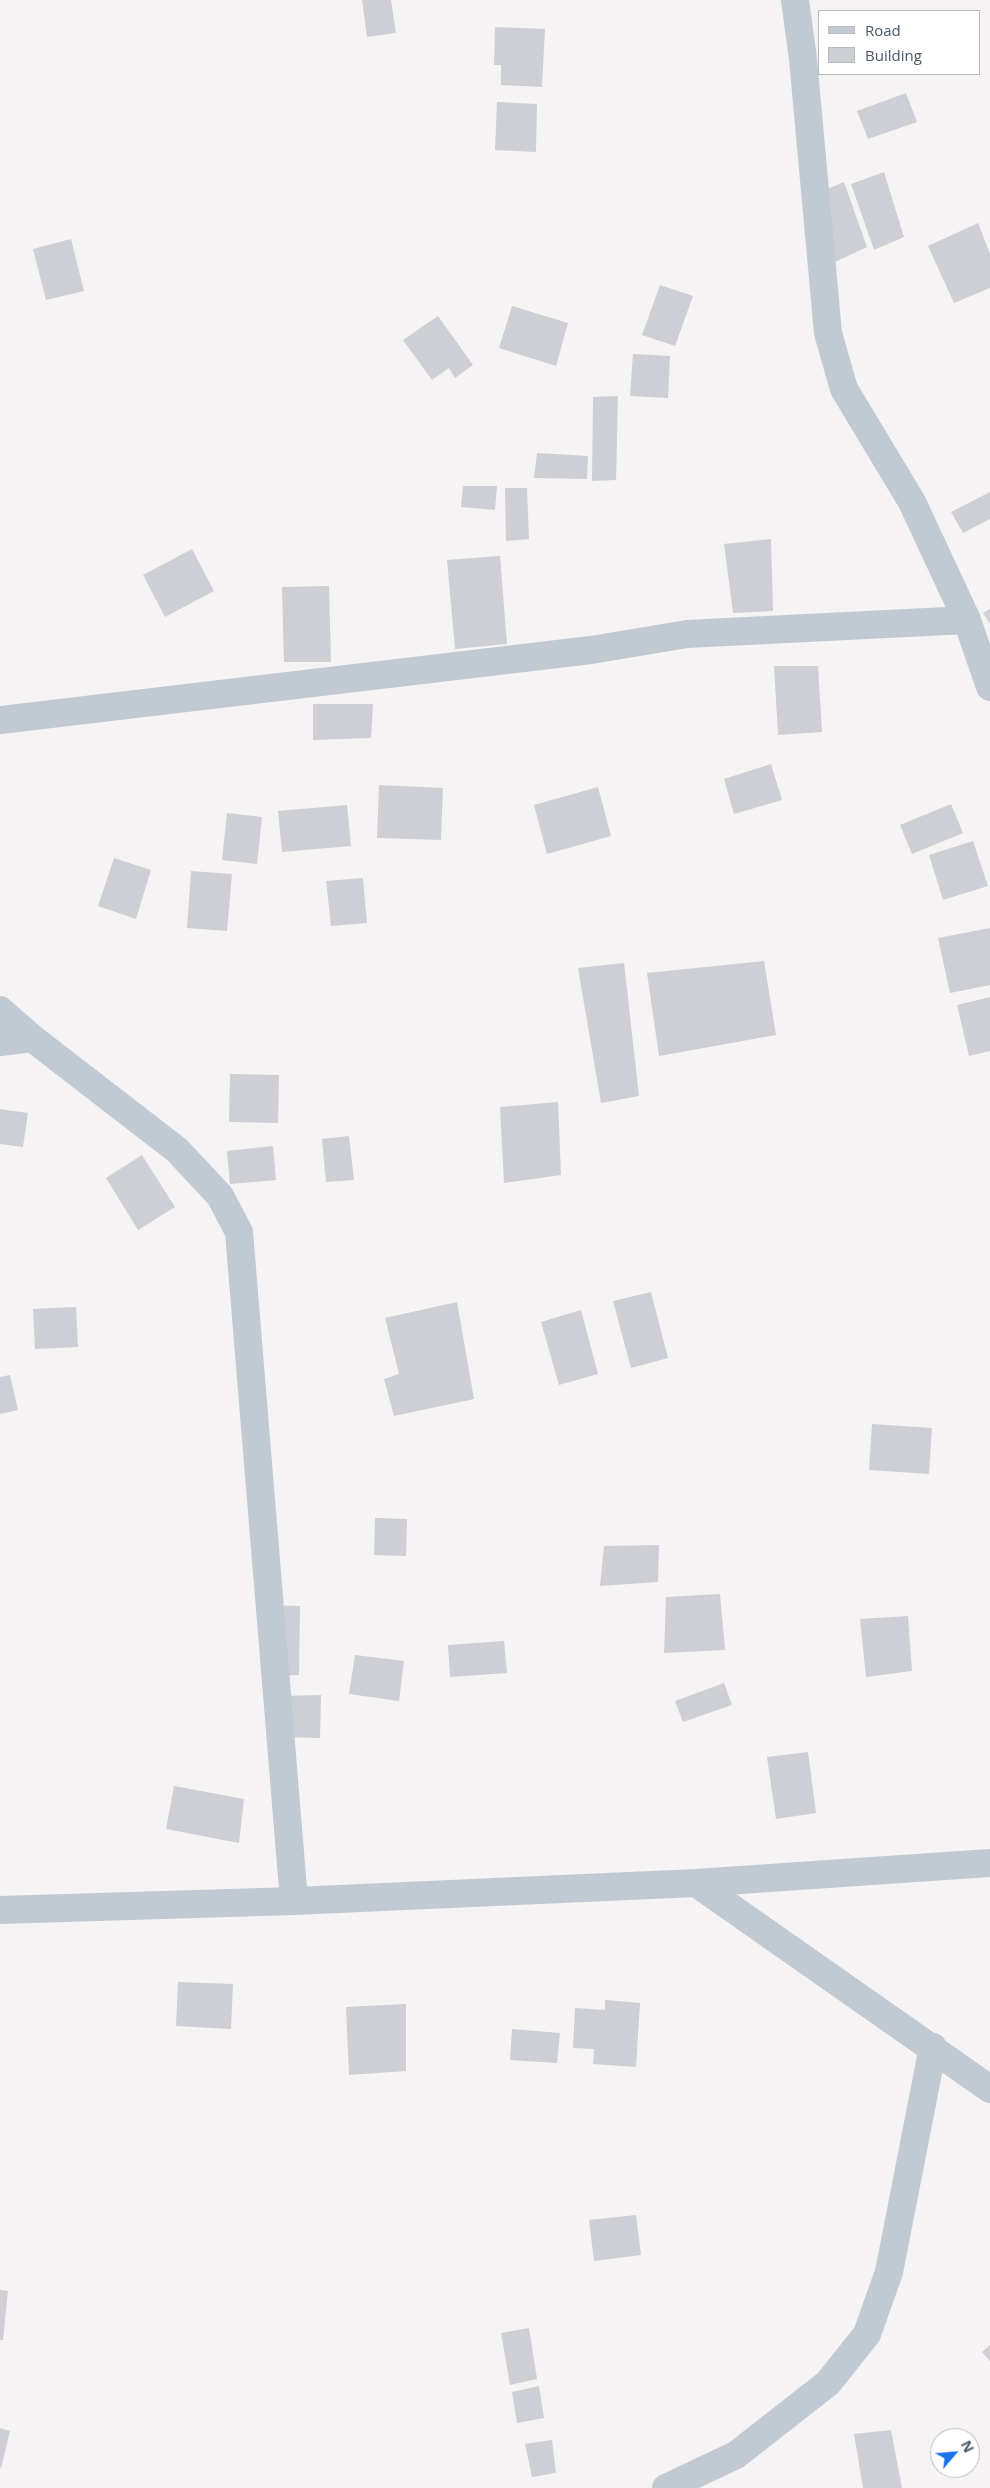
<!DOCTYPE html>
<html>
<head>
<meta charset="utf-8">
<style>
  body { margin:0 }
  #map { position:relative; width:990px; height:2488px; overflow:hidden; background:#f5f3f3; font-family:"Open Sans",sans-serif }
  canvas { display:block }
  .legend { position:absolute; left:818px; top:10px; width:162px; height:65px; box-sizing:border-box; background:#fff; border:1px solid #b7bbc0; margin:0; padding:6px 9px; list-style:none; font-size:15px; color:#4a5661 }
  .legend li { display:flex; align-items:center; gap:10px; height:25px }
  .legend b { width:25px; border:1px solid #b7bbc0 }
  .north { position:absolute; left:930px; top:2428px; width:50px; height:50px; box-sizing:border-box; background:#fff; border:1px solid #b7bbc0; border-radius:50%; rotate:63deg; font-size:14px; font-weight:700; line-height:20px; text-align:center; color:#4a5661 }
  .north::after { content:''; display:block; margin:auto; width:18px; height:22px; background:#1a73e8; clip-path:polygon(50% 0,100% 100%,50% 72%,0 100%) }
</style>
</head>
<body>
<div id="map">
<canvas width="990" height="2488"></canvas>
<ul class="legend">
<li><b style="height:6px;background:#c1cad2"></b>Road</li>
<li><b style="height:14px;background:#cdcfd5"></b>Building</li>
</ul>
<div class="north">N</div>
</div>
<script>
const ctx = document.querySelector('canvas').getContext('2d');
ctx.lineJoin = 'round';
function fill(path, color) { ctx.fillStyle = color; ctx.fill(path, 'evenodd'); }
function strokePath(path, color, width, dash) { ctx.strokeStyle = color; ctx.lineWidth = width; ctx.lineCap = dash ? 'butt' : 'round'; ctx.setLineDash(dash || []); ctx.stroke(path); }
fill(new Path2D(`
  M362 0H391L396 33 367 37Z
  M495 27 545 29 542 87 501 85V65H494Z
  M906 93 917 122 868 139 857 111Z
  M497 102 537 104 536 152 495 150Z
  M884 172 904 237 874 250 851 184Z
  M844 182 867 247 835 262 804 199Z
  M978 223 990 254V288L954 303 928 246Z
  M71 239 84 291 46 300 33 249Z
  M660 285 693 296 675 346 642 335Z
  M512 306 568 323 556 366 499 348Z
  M438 316 473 365 455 378 449 368 432 380 403 340Z
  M633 354 670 356 668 398 630 396Z
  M618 396 616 480 592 481 593 397Z
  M537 453 588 456 587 479 534 478Z
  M463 486H497L495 510 461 507Z
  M505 488H527L529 539 506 541Z
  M990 492V519L963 533 951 512Z
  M771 539 773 611 733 613 724 544Z
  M192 549 214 591 165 617 143 575Z
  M500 556 507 644 455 649 447 560Z
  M329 586 331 662H284L282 587Z
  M990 609V624L983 613Z
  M774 666H818L822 732 778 735Z
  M313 704H373L371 738 313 740Z
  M771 764 782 800 734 814 724 779Z
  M379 785 443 788 441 840 377 838Z
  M598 787 611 836 547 854 534 805Z
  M951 804 963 833 912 854 900 825Z
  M347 805 351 846 282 852 278 811Z
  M227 813 262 817 257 864 222 860Z
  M973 841 988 886 943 900 929 855Z
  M114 858 151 870 136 919 98 906Z
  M191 871 232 874 227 931 187 928Z
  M363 878 367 923 331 926 326 881Z
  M990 928V985L950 993 938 938Z
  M764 961 776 1035 659 1056 647 973Z
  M624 963 639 1096 601 1103 578 968Z
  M990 997V1051L969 1056 957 1005Z
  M230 1074 279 1075 278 1123 229 1122Z
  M558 1102 561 1175 504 1183 500 1107Z
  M0 1109 28 1113 23 1147 0 1144Z
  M349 1136 354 1180 326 1182 322 1139Z
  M273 1146 276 1180 230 1184 227 1151Z
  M142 1155 175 1207 138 1230 106 1178Z
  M651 1292 668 1358 631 1368 613 1301Z
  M457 1302 474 1399 394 1416 384 1379 399 1374 385 1318Z
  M76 1307 78 1347 35 1349 33 1309Z
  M581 1310 598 1374 559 1385 541 1322Z
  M10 1375 18 1410 0 1414V1377Z
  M872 1424 932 1428 929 1474 869 1470Z
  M375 1518 407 1519 406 1556 374 1555Z
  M659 1545 658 1582 600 1586 604 1546Z
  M720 1594 725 1650 664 1653 666 1597Z
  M263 1605 300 1606 299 1675 268 1676Z
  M908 1616 912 1671 866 1677 860 1619Z
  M504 1641 507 1673 450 1677 448 1645Z
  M355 1655 404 1661 399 1701 349 1694Z
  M724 1683 732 1705 683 1722 675 1701Z
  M321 1695 320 1738 287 1737 283 1696Z
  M808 1752 816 1813 776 1819 767 1757Z
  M174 1786 244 1799 239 1843 166 1829Z
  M178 1982 233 1984 231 2029 176 2026Z
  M605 2000 640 2003 636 2067 593 2064 594 2049 573 2048 575 2008 605 2010Z
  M406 2004V2071L349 2075 346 2007Z
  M512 2029 560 2033 557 2063 510 2060Z
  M636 2215 641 2255 594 2261 589 2220Z
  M0 2290 8 2291 3 2340H0Z
  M529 2328 537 2379 510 2385 501 2333Z
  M990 2345V2361L982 2352Z
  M539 2386 544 2418 517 2423 512 2392Z
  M0 2428 10 2431 1 2468H0Z
  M891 2430 902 2488H863L854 2434Z
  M552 2440 556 2473 532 2477 525 2444Z`), '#cdcfd5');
strokePath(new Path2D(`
  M795 0 803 59 828 333 844 389 912 502 967 620 990 687
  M0 720 591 650 687 634 967 620
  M0 1010 32 1038 177 1150 220 1196 239 1232 294 1901
  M0 1042 32 1038
  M696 1883 990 2089
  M0 1910 294 1901 696 1883 990 1863
  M666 2488 736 2455 828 2383 867 2334 889 2272 933 2047`), '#c1cad2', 28);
</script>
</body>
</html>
